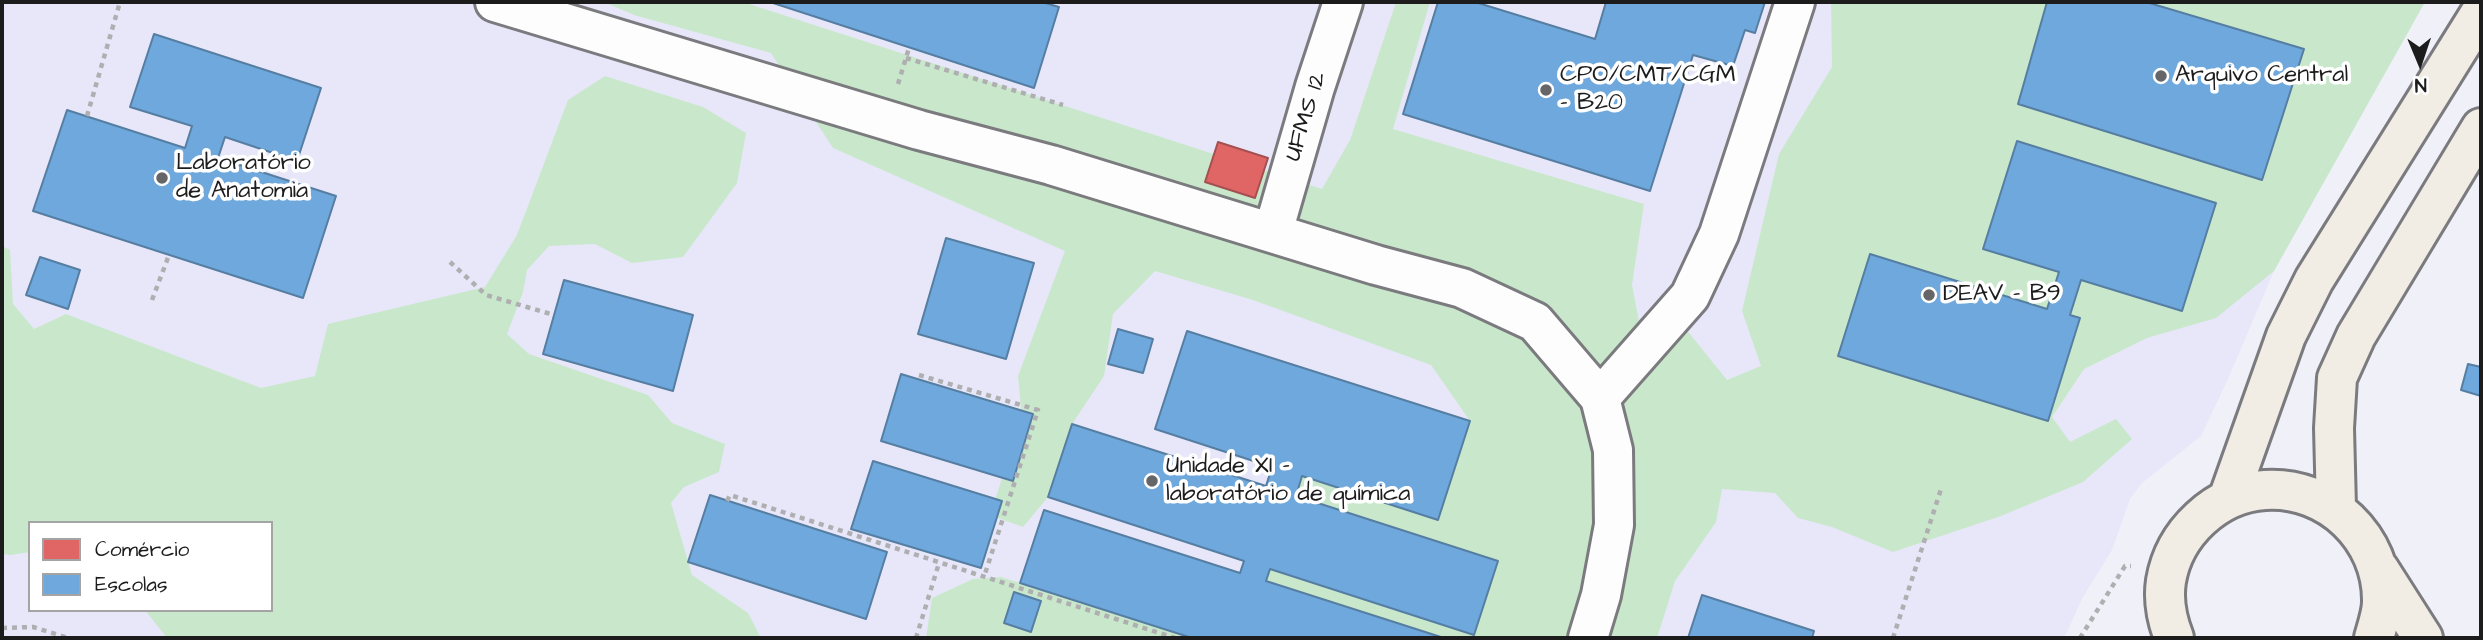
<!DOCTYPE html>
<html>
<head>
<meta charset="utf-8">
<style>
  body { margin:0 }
  #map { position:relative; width:2483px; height:640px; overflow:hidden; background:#f0f0f8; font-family:"Architects Daughter",sans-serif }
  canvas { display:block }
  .frame { position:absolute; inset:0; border:4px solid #1c1c1c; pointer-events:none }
  .legend { position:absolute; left:28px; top:521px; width:245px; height:91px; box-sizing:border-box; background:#fff; border:2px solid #a4a4a4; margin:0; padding:9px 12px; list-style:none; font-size:21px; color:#1c1c1c }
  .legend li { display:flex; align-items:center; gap:14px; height:35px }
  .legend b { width:35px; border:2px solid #a4a4a4 }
  .north { position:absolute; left:2385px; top:28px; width:70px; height:70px; -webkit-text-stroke:5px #fff; paint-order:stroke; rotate:178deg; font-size:19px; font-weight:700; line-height:28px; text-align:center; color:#1c1c1c }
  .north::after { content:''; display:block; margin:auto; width:24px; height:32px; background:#1c1c1c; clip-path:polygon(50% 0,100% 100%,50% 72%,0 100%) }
</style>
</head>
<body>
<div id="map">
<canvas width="2483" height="640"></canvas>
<div class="frame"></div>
<ul class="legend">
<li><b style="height:19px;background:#e06666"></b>Comércio</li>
<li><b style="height:19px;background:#6fa8dc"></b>Escolas</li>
</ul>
<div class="north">N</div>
</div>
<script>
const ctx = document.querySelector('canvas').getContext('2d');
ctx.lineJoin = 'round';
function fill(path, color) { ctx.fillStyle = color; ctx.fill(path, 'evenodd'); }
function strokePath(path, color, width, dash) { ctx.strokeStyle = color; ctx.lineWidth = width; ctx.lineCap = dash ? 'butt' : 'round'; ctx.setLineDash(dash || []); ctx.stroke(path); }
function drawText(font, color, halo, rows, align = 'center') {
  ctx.font = font + ' "Architects Daughter",sans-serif'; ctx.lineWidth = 7; ctx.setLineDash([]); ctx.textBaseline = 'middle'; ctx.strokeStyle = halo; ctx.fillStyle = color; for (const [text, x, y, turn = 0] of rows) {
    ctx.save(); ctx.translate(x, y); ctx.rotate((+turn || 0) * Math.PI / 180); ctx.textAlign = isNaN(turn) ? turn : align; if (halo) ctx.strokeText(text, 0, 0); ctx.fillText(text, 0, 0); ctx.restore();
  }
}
fill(new Path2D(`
  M2 2H2425L2274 271 2228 379 2201 436 2142 483 2130 499 2112 550 2083 597 2064 638H2ZM30 523H271V610H30Z`), '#e7e7f9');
fill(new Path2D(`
  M604 2H743L1322 189 1350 140 1396 2H1430L1393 129 1644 204 1632 285 1642 337 1681 323 1727 380 1761 366 1742 311 1779 154 1832 67 1831 2H2425L2274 271 2216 318 2147 338 2084 369 2052 417 2070 442 2116 419 2132 439 2083 482 2001 516 1893 552 1832 527 1798 518 1775 493 1722 489 1716 522 1675 581 1657 638H1444L1266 581 1302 476 1438 520 1470 421 1431 365 1253 300 1155 271 1113 314 1104 376 1072 424 1048 497 1023 527 990 515 1022 418 1018 376 1065 251 833 148 771 53 634 15Z
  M605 76 703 107 746 133 737 183 683 257 632 263 595 244 549 246 527 270 523 292 507 334 529 354 648 395 672 423 725 444 719 472 684 487 671 503 692 575 748 613 761 638H167L145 610H271V523H30V552L11 555 2 554V246L10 250 13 304 34 329 66 314 261 388 315 376 328 324 485 287 517 235 568 100Z
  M1001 577 1192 638H926L932 598 973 579Z`), '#c9e8cb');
const shops = new Path2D(`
  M1218 142 1268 158 1255 198 1205 182Z`);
fill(shops, '#e06666');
strokePath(shops, '#a55050', 2);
const schools = new Path2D(`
  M770 2H1042L1059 7 1034 88Z
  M1438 2H1475L1595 39 1606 2H1765L1755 33 1745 30 1733 66 1693 55 1650 191 1403 114Z
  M2047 2H2146L2304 49 2262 180 2018 104Z
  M154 34 321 88 297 161 225 137 218 158 336 196 303 298 33 211 67 110 185 148 192 126 130 107Z
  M2017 141 2216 203 2182 311 2081 280 2070 315 2080 318 2048 421 1838 356 1870 254 2047 309 2059 272 1983 249Z
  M946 238 1034 263 1006 359 918 334Z
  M40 257 80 270 68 309 26 295Z
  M564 280 693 315 673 391 543 354Z
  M1118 329 1153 339 1143 373 1108 364Z
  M1187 331 1470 421 1438 520 1302 476 1296 496 1498 561 1474 635 1270 569 1266 581 1444 638H1192L1020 583 1044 510 1240 573 1244 561 1048 497 1072 424 1266 486 1272 467 1155 429Z
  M2468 364 2481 367V396L2461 390Z
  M901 374 1033 414 1013 481 881 441Z
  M873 461 1002 501 981 568 851 529Z
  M710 495 887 552 866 619 688 562Z
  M1014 592 1041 601 1031 632 1004 623Z
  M1702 595 1814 631 1812 638H1688Z`);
fill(schools, '#6fa8dc');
strokePath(schools, '#567ea2', 2);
const minor = new Path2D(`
  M495 2 919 130 1051 165 1376 265 1462 288 1535 322 1600 398 1613 450 1614 525 1601 595 1588 638
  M1273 232 1315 87 1343 2
  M1600 398 1690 296 1719 234 1795 2`);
const major = new Path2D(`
  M2228 499 2286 336 2314 280 2481 12
  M2336 508 2334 428 2337 378 2356 336 2481 128
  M2379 569 2423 638
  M2174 638C2167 620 2163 600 2166 581 2174 533 2216 493 2265 490 2329 486 2383 538 2382 602 2382 613 2377 627 2374 638`);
strokePath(minor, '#7b7b7f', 44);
strokePath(major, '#7b7b7f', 44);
strokePath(new Path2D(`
  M906 58 1063 105
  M898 84 909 48
  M87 116 120 2
  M450 262 486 295 554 315
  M152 300 169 255
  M919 375 1038 410 984 577
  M727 501 730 495 1175 638
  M2 628 33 627 68 638
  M916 638 939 563
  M1893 638 1942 486
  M2080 638 2125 566H2131`), '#afafb1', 4.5, [5, 5]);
strokePath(minor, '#fdfdfe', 38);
strokePath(major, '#f1ede5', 38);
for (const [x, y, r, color] of [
  [2161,76,7,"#666669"],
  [1546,90,7,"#666669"],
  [162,178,7,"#666669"],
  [1929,295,7,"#666669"],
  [1152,481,7,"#666669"]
]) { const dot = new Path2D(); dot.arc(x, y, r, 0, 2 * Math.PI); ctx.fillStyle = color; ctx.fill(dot); strokePath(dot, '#fff', 2.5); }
drawText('24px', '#1c1c1c', '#fff', [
  ["CPO/CMT/CGM",1560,76],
  ["- B20",1560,104],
  ["Arquivo Central",2175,76],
  ["Laboratório",176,164],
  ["de Anatomia",176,192],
  ["DEAV - B9",1943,295],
  ["Unidade XI -",1166,467],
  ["laboratório de química",1166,495]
], 'left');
drawText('24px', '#1c1c1c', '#fff', [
  ["UFMS 12",1307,117,-73]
]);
</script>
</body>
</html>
